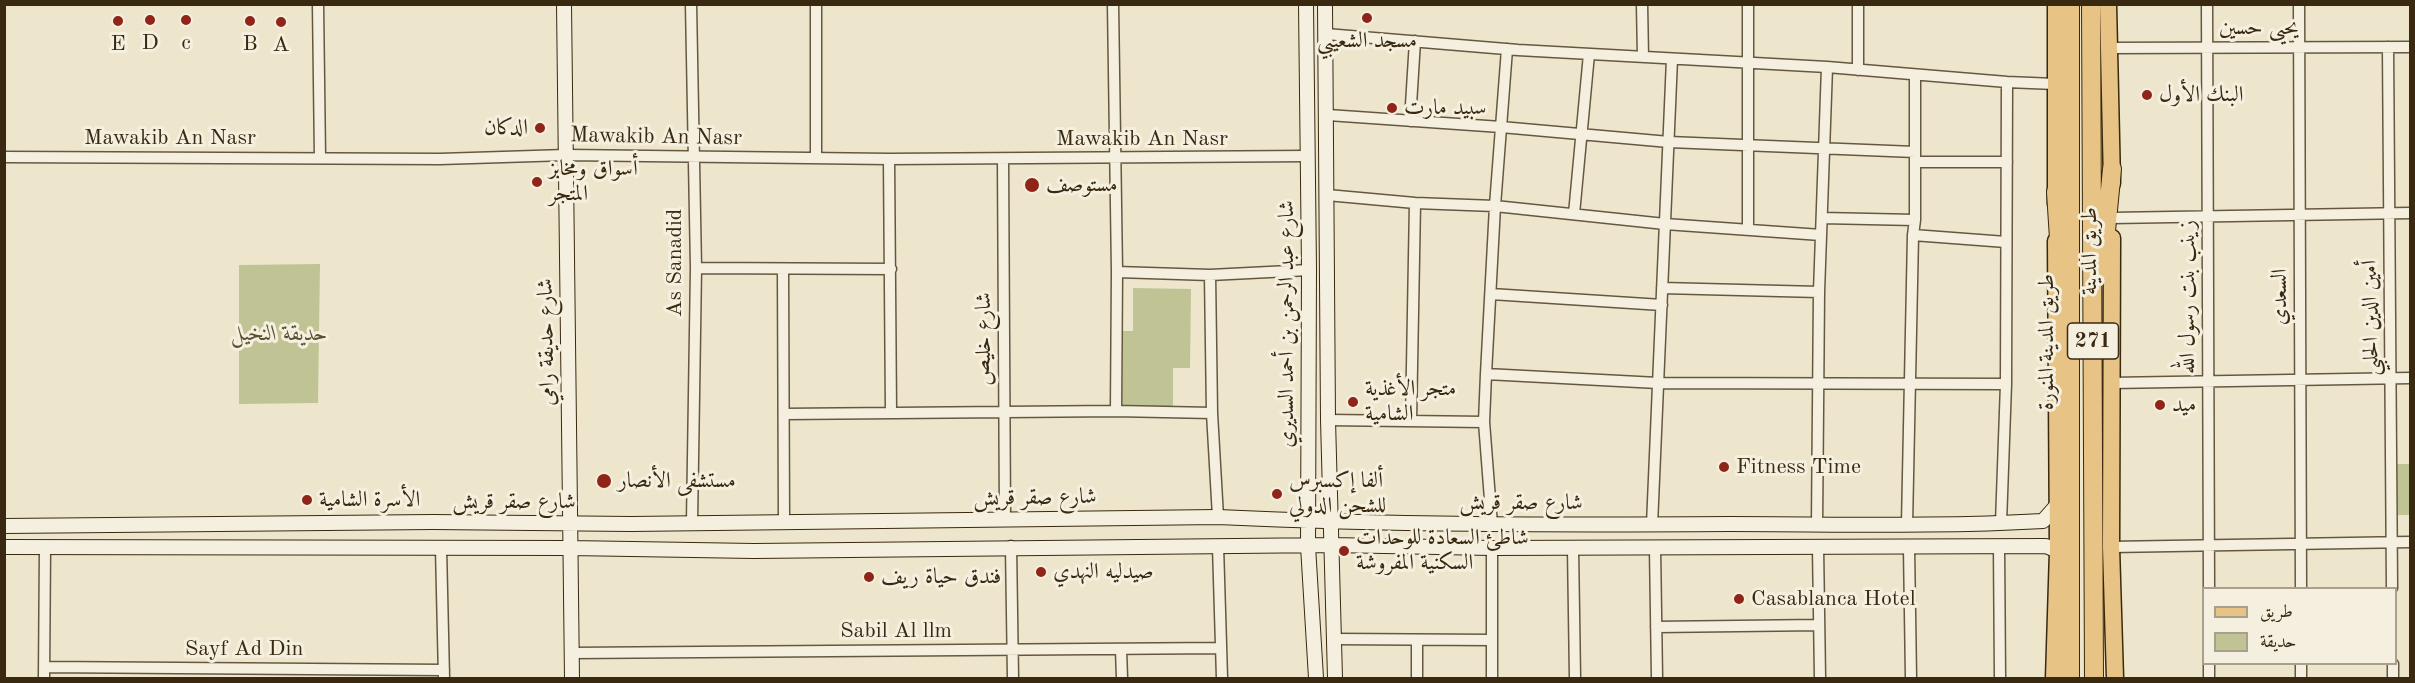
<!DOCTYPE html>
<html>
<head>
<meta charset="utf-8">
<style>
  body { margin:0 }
  #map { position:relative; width:2415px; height:683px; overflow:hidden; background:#eee6cc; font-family:"Old Standard TT",Amiri,serif }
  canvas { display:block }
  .frame { position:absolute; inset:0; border:6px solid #392911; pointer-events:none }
  .legend { position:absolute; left:2202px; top:587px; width:195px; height:78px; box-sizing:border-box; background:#f4efde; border:2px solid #a9a08c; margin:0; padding:8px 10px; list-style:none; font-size:18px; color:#392911 }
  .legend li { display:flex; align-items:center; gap:12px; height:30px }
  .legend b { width:30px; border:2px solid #a9a08c }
</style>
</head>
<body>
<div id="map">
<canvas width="2415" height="683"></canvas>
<div class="frame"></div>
<ul class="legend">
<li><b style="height:8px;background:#e7c386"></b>طريق</li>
<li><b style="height:16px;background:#c0c393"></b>حديقة</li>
</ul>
</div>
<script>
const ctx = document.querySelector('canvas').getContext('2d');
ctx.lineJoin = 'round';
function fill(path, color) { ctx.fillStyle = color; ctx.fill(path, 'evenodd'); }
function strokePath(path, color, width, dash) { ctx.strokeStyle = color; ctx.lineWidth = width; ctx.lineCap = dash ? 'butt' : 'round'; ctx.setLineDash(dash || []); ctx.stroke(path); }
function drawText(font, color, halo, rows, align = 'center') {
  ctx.font = font + ' "Old Standard TT",Amiri,serif'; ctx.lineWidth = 6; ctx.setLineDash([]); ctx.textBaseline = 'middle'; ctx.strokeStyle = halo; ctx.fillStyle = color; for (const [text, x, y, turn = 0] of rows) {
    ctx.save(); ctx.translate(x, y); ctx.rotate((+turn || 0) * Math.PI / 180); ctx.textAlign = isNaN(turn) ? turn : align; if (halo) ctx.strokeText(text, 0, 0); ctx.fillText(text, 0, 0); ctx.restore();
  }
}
fill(new Path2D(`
  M320 264 318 403 239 404V265Z
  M1133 288 1191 289 1190 368H1173V406H1122L1123 331H1133Z
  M2397 464H2410V515H2397Z`), '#c0c393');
const street = new Path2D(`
  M318 4 320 158
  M691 4 696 268 692 522
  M1113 4 1117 272 1116 411
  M1642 4 1643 57
  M1748 4V230
  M1858 4V70
  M2207 4 2209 588
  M2299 4 2301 588
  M1326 34 1518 50 1827 67 2007 82 2055 84
  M2388 47 2392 588
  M2108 48 2410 47
  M1328 115 1501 127 1669 142 1915 152
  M1410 121 1415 41
  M4 157 440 159 566 155 889 159 1308 156
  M816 158V4
  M889 159 891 413
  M1003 159 1005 519
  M1915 162H2007
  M1327 195 1415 203 1495 206 1665 224 1821 235
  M1574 214 1589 54
  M1822 218 1915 220
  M2112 218 2410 213
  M1913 235 2006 242
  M696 268 891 269
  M783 269 784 521
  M1117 272 1210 275 1309 270
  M1210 275 1212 413 1218 517
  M1662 288 1819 292
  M1491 294 1662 305
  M1486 374 1658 383 2006 384
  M2111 383 2410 378
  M784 414 1116 411 1212 413
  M1328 420 1484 422
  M1411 421 1415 203
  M2001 523 2006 384 2007 82
  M1817 524 1819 292 1827 67
  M1907 524 1913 235 1915 220V75
  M1492 525 1484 422 1486 374 1495 206 1507 49
  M1652 525 1672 59
  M1011 546 1013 678
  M1218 546 1222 678
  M1999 546 2000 678
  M1818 547 1820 678
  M1909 547 1911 678
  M2111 547 2410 542
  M441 548 444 678
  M1492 548V678
  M1573 548 1575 678
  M1655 548 1657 678
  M1656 627 1819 625
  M1334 639 1492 640
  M1417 641V678
  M1121 649 1122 678
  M572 653 1221 648
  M2209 664V678
  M2301 664V678
  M2393 664V678
  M44 667 444 670
  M44 678 45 547`);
const secondary = new Path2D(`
  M564 4 572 678
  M1306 4 1309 270 1308 546 1316 678
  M1325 4 1328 420 1335 678
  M4 526 433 522 631 524 1218 517C1389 525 1559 525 1730 524 1835 524 1939 527 2043 521L2058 504
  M4 547 570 548 754 551 1331 545 1492 548 2046 546 2058 551`);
const primary = new Path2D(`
  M2108 4 2112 183
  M2056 204V4
  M2112 238 2111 547 2115 678
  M2054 678 2058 551 2056 241`);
const highway = new Path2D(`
  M2091 4 2094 678
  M2056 192 2060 254
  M2102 272 2112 169
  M2070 678V4`);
strokePath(street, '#665840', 13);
strokePath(secondary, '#392911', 16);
strokePath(primary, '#392911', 19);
strokePath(highway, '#392911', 20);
strokePath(street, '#f4efde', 10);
strokePath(secondary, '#f4efde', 14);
strokePath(primary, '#e7c386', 16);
strokePath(highway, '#e7c386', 18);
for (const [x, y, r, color] of [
  [1367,18,6,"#8f2418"],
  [150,20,6,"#8f2418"],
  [186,20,6,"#8f2418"],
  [118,21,6,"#8f2418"],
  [250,21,6,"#8f2418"],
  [281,22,6,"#8f2418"],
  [2147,95,6,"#8f2418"],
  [1392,108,6,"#8f2418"],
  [540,128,6,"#8f2418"],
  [537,182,6,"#8f2418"],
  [1032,185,8,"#8f2418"],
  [1353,402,6,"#8f2418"],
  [2160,405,6,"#8f2418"],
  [1724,467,6,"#8f2418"],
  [604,481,8,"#8f2418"],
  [1277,494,6,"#8f2418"],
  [307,500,6,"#8f2418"],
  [1344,551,6,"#8f2418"],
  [1041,572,6,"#8f2418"],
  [869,577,6,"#8f2418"],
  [1739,599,6,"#8f2418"]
]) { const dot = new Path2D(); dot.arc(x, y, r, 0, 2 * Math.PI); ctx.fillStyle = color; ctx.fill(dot); strokePath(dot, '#f4efde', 2); }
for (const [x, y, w] of [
  [2093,341,51]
]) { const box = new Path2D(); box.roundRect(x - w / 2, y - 18, w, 36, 4.5); ctx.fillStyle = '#f4efde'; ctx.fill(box); strokePath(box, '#392911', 1.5); }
drawText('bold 21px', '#392911', null, [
  ["271",2093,341]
]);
drawText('22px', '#392911', '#f4efde', [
  ["يحيى حسين",2259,28],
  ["Mawakib An Nasr",656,137,1],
  ["Mawakib An Nasr",170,138],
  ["Mawakib An Nasr",1142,139],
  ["طريق المدينة",2090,251,-90],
  ["As Sanadid",675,263,-90],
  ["زينب بنت رسول الله",2188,297,-90],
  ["السعدي",2280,297,-90],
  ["أمين الدين الحلبي",2371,318,-91],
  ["شارع عبد الرحمن بن أحمد السديري",1287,324,-90],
  ["شارع خليص",984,339,-90],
  ["شارع حديقة رامي",547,342,-91],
  ["طريق المدينة المنورة",2047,342,-90],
  ["شارع صقر قريش",1035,498,-1],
  ["شارع صقر قريش",514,502],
  ["شارع صقر قريش",1521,503],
  ["Sabil Al llm",896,631],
  ["Sayf Ad Din",244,649]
]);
drawText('22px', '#392911', '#f4efde', [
  ["مسجد الشعيبي",1367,41,"center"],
  ["D",150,43,"center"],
  ["c",186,43,"center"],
  ["E",118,44,"center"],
  ["B",250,44,"center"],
  ["A",281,45,"center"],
  ["البنك الأول",2159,95],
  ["سبيد مارت",1404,108],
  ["الدكان",528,128,"right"],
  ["أسواق ومخابز",549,169],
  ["المتجر",549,194],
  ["مستوصف",1046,185],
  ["متجر الأغذية",1365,389],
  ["الشامية",1365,414],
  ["ميد",2172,405],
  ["Fitness Time",1736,467],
  ["مستشفى الأنصار",618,481],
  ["ألفا إكسبرس",1289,481],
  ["للشحن الدولي",1289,506],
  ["الأسرة الشامية",319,500],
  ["شاطئ السعادة للوحدات",1356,538],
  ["السكنية المفروشة",1356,563],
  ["صيدليه النهدي",1053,572],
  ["فندق حياة ريف",881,577],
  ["Casablanca Hotel",1751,599]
], 'left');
drawText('italic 22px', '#5b5032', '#f4efde', [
  ["حديقة النخيل",279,334]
]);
</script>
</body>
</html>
